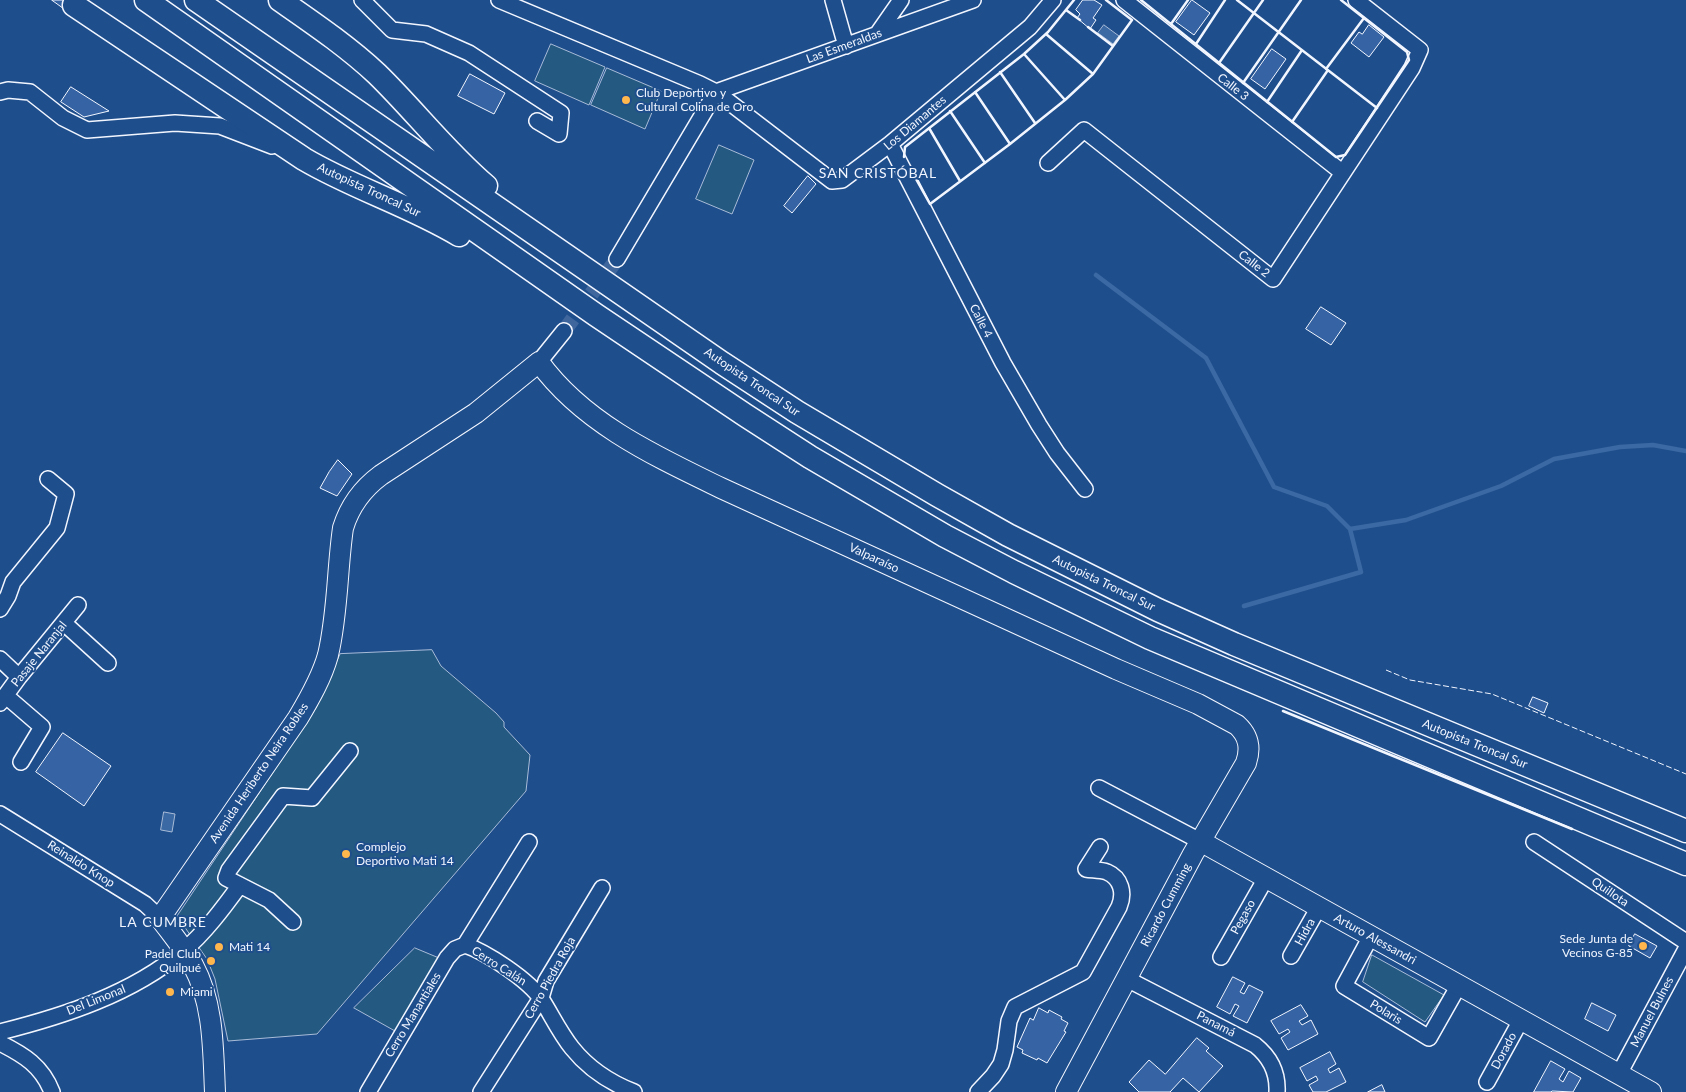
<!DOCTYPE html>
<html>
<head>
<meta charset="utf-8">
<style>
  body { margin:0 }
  canvas { display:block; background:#1f4e8c }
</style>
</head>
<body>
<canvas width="1686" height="1092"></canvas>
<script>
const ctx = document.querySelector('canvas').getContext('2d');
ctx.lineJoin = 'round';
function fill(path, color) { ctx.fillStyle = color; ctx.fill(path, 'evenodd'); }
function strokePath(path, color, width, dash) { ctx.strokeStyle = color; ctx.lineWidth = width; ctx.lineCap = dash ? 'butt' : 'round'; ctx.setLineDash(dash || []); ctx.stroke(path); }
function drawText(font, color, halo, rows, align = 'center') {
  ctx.font = font + ' Lato,sans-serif'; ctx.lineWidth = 4; ctx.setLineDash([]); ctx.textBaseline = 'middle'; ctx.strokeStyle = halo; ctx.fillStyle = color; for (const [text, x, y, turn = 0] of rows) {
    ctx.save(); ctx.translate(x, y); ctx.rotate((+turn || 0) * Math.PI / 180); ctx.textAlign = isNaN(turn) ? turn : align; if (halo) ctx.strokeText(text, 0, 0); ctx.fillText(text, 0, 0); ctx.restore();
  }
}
const green = new Path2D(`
  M551 44 605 67 589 105 535 81Z
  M607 68 661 91 645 129 591 105Z
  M719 145 754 160 732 214 696 199Z
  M432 650 441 666 496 713 504 722V727L530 755 526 791 317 1034 228 1041 215 979 207 959 177 916 316 708 340 654Z
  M415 948 439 958 395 1031 354 1008Z
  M1372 955 1444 995 1425 1022 1363 982Z`);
fill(green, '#245a82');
strokePath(green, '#a8bbd7', 1);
const water = new Path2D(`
  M1104 25 1119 36 1113 44 1098 33Z
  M164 812 175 814 172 832 161 830Z`);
fill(water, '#3b69a3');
strokePath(water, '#a8bbd7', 1);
strokePath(new Path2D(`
  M1096 275 1206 358 1274 487 1327 506 1350 529 1361 572 1244 606
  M1350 529 1406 520 1501 486 1554 459 1620 447 1653 445 1686 451`), '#3b69a3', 4.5);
const building = new Path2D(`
  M52 0H78L69 12Z
  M1083 0H1094L1102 5 1093 18 1096 20 1090 29 1077 18 1080 14 1076 10Z
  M1192 0 1210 13 1194 35 1176 22Z
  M1369 25 1384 37 1369 57 1351 43 1359 32 1362 34Z
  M1272 49 1286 59 1265 89 1251 79Z
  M470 74 505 93 494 114 458 96Z
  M71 87 109 111 84 117 61 102Z
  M808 176 816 184 792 213 784 206Z
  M1321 307 1346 323 1331 345 1306 329Z
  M338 460 352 474 337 496 320 488 329 472Z
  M1533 697 1548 703 1544 713 1529 706Z
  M63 733 111 766 84 806 36 772Z
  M1635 934 1657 946 1650 958 1629 946Z
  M1233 977 1245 983 1240 992 1244 994 1249 985 1263 992 1247 1023 1233 1016 1239 1006 1235 1004 1230 1014 1217 1007Z
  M1592 1003 1616 1015 1608 1031 1585 1019Z
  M1301 1005 1308 1016 1299 1021 1302 1025 1311 1020 1318 1034 1288 1050 1281 1038 1290 1032 1288 1029 1279 1034 1271 1021Z
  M1039 1008 1048 1013 1049 1010 1062 1017 1061 1019 1068 1023 1064 1031 1066 1032 1047 1063 1038 1058 1037 1060 1022 1053 1023 1050 1017 1047 1030 1018 1033 1020Z
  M1197 1038 1209 1048 1206 1051 1223 1066 1199 1092 1183 1078 1170 1092H1139L1129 1082 1149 1060 1165 1074Z
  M1330 1052 1336 1064 1328 1069 1330 1073 1339 1068 1346 1082 1326 1092H1313L1309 1085 1318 1080 1316 1076 1307 1081 1300 1068Z
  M1551 1061 1565 1069 1559 1079 1563 1082 1569 1071 1581 1078 1573 1092 1552 1091 1551 1092H1534Z
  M1382 1085 1385 1092H1368Z`);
fill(building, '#3563a3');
strokePath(building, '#f2f6ff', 1);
strokePath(new Path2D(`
  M564 331 617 259`), '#3f679d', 15, [15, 8]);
const minor = new Path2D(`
  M362 0 392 30 426 34 469 53 561 113 559 134 537 121
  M499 0 700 84 716 92 832 181 842 180 890 144 1030 27 1053 0
  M833 0 846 46
  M1124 0 1343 173
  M878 33 901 0
  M0 92 8 90 30 92 63 118 87 130 175 123 220 126 272 146
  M716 92 973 0
  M890 144 1003 363 1039 425 1057 453 1085 489
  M1048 163 1084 130 1273 279 1412 68 1420 50 1356 0
  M617 259 716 92
  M539 362 564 331
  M0 609 8 596 13 582 57 528 66 494 48 479
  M64 623 108 663
  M0 659 19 677
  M6 696 42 727 21 762
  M0 703 19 677 78 605
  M1099 788 1200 841
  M0 814 145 904 160 918
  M1534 842 1686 942
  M293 922 269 900 226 878 229 870 283 796 312 798 350 751
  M1371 936 1344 986 1429 1038 1459 985
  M465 945C486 952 529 980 542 1000 552 1016 560 1033 572 1048 588 1068 611 1083 634 1092
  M465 945 529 842
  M1291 956 1319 907
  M1221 957 1266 878
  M1127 979 1255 1045C1270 1057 1278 1073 1277 1092
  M0 1032C64 1016 132 994 183 951 204 934 224 907 240 885
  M0 1043C24 1055 42 1066 52 1092
  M1619 1074 1686 949
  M1487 1082 1521 1020
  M368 1092 447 958 455 949 465 945
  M481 1092 541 998 546 981 602 888
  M978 1092 993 1076 1001 1064 1005 1050 1009 1021 1015 1007 1083 972 1119 907C1125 893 1121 878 1107 872 1101 870 1092 870 1086 869L1100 847`);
const major = new Path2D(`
  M1200 841 1651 1092
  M215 1092C213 1049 214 1004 193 965 184 948 171 933 160 918L298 718C310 698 322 677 328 655 338 613 337 569 343 528 350 505 362 489 381 475L476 413 539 362C583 423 655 456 721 488L1116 669 1198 704 1237 725C1249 736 1251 748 1246 763L1193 854 1066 1092`);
const highway = new Path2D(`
  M146 0 596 315 745 415 810 457 945 536 1014 572 1150 638 1686 864
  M196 0 722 363 797 412 937 495 1008 535 1158 610 1234 644 1686 831
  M280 0C313 23 347 46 377 74 414 110 446 152 486 186
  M74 5 304 159C353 188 409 205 459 235`);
strokePath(minor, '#f2f6ff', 18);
strokePath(major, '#f2f6ff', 22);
strokePath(highway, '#f2f6ff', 25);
strokePath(minor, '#1f4e8c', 15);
strokePath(major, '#1f4e8c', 20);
strokePath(highway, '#1f4e8c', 22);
strokePath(new Path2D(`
  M1386 670 1410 680 1492 694 1686 774`), '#f2f6ff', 1, [6, 2.5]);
strokePath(new Path2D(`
  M1141 0 1336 157 1345 155 1409 60 1407 52 1341 0
  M1237 0 1377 108
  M1066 10 1080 20
  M1171 24 1188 0
  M1088 27 1113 46
  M1046 34 1093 74
  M1196 44 1225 0
  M1024 54 1065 100
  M1219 63 1263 0
  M1326 69 1364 18
  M1000 72 1035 123
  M1243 83 1301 0
  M975 92 1010 144
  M1267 102 1302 50
  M950 111 985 163
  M1292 122 1328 70
  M929 128 960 181
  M904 157 905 147 1024 54 1048 32 1074 0
  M916 179 930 204 1010 144 1065 100 1093 74 1132 20 1106 0
  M1283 711 1572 829`), '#f2f6ff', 2.5);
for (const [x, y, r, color] of [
  [626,100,5,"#ffb74d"],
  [346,854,5,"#ffb74d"],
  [1643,946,5,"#ffb74d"],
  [219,947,5,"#ffb74d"],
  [211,961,5,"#ffb74d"],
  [170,992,5,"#ffb74d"]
]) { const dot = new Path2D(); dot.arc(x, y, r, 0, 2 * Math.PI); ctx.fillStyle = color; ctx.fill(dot); strokePath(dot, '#1f4e8c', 2); }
drawText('12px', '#f2f6ff', '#1f4e8c', [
  ["Las Esmeraldas",844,46,-20],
  ["Calle 3",1233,87,38],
  ["Los Diamantes",915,123,-40],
  ["Autopista Troncal Sur",369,190,25],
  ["Calle 2",1254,264,38],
  ["Calle 4",981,321,63],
  ["Autopista Troncal Sur",752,382,34],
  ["Valparaíso",874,558,25],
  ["Autopista Troncal Sur",1104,583,26],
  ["Pasaje Naranjal",39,654,-51],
  ["Autopista Troncal Sur",1475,744,22],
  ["Avenida Heriberto Neira Robles",259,773,-56],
  ["Reinaldo Knop",81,864,32],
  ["Quillota",1610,892,34],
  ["Ricardo Cumming",1166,905,-62],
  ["Pegaso",1243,917,-61],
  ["Hidra",1305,932,-61],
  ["Arturo Alessandri",1375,939,29],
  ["Cerro Calán",499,966,32],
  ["Cerro Piedra Roja",550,978,-61],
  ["Del Limonal",96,1000,-22],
  ["Polaris",1386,1012,31],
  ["Manuel Bulnes",1652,1012,-62],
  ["Cerro Manantiales",413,1015,-59],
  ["Panamá",1216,1024,27],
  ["Dorado",1504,1051,-62]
]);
drawText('12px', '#f2f6ff', '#1f4e8c', [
  ["Club Deportivo y",636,93],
  ["Cultural Colina de Oro",636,107],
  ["Complejo",356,847],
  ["Deportivo Mati 14",356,861],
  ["Sede Junta de",1633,939,"right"],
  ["Vecinos G-85",1633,953,"right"],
  ["Mati 14",229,947],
  ["Padel Club",201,954,"right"],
  ["Quilpué",201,968,"right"],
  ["Miami",180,992]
], 'left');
ctx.letterSpacing = '1px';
drawText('14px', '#f2f6ff', '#1f4e8c', [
  ["SAN CRISTÓBAL",878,173],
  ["LA CUMBRE",163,922]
]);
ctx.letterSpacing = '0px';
</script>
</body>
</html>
